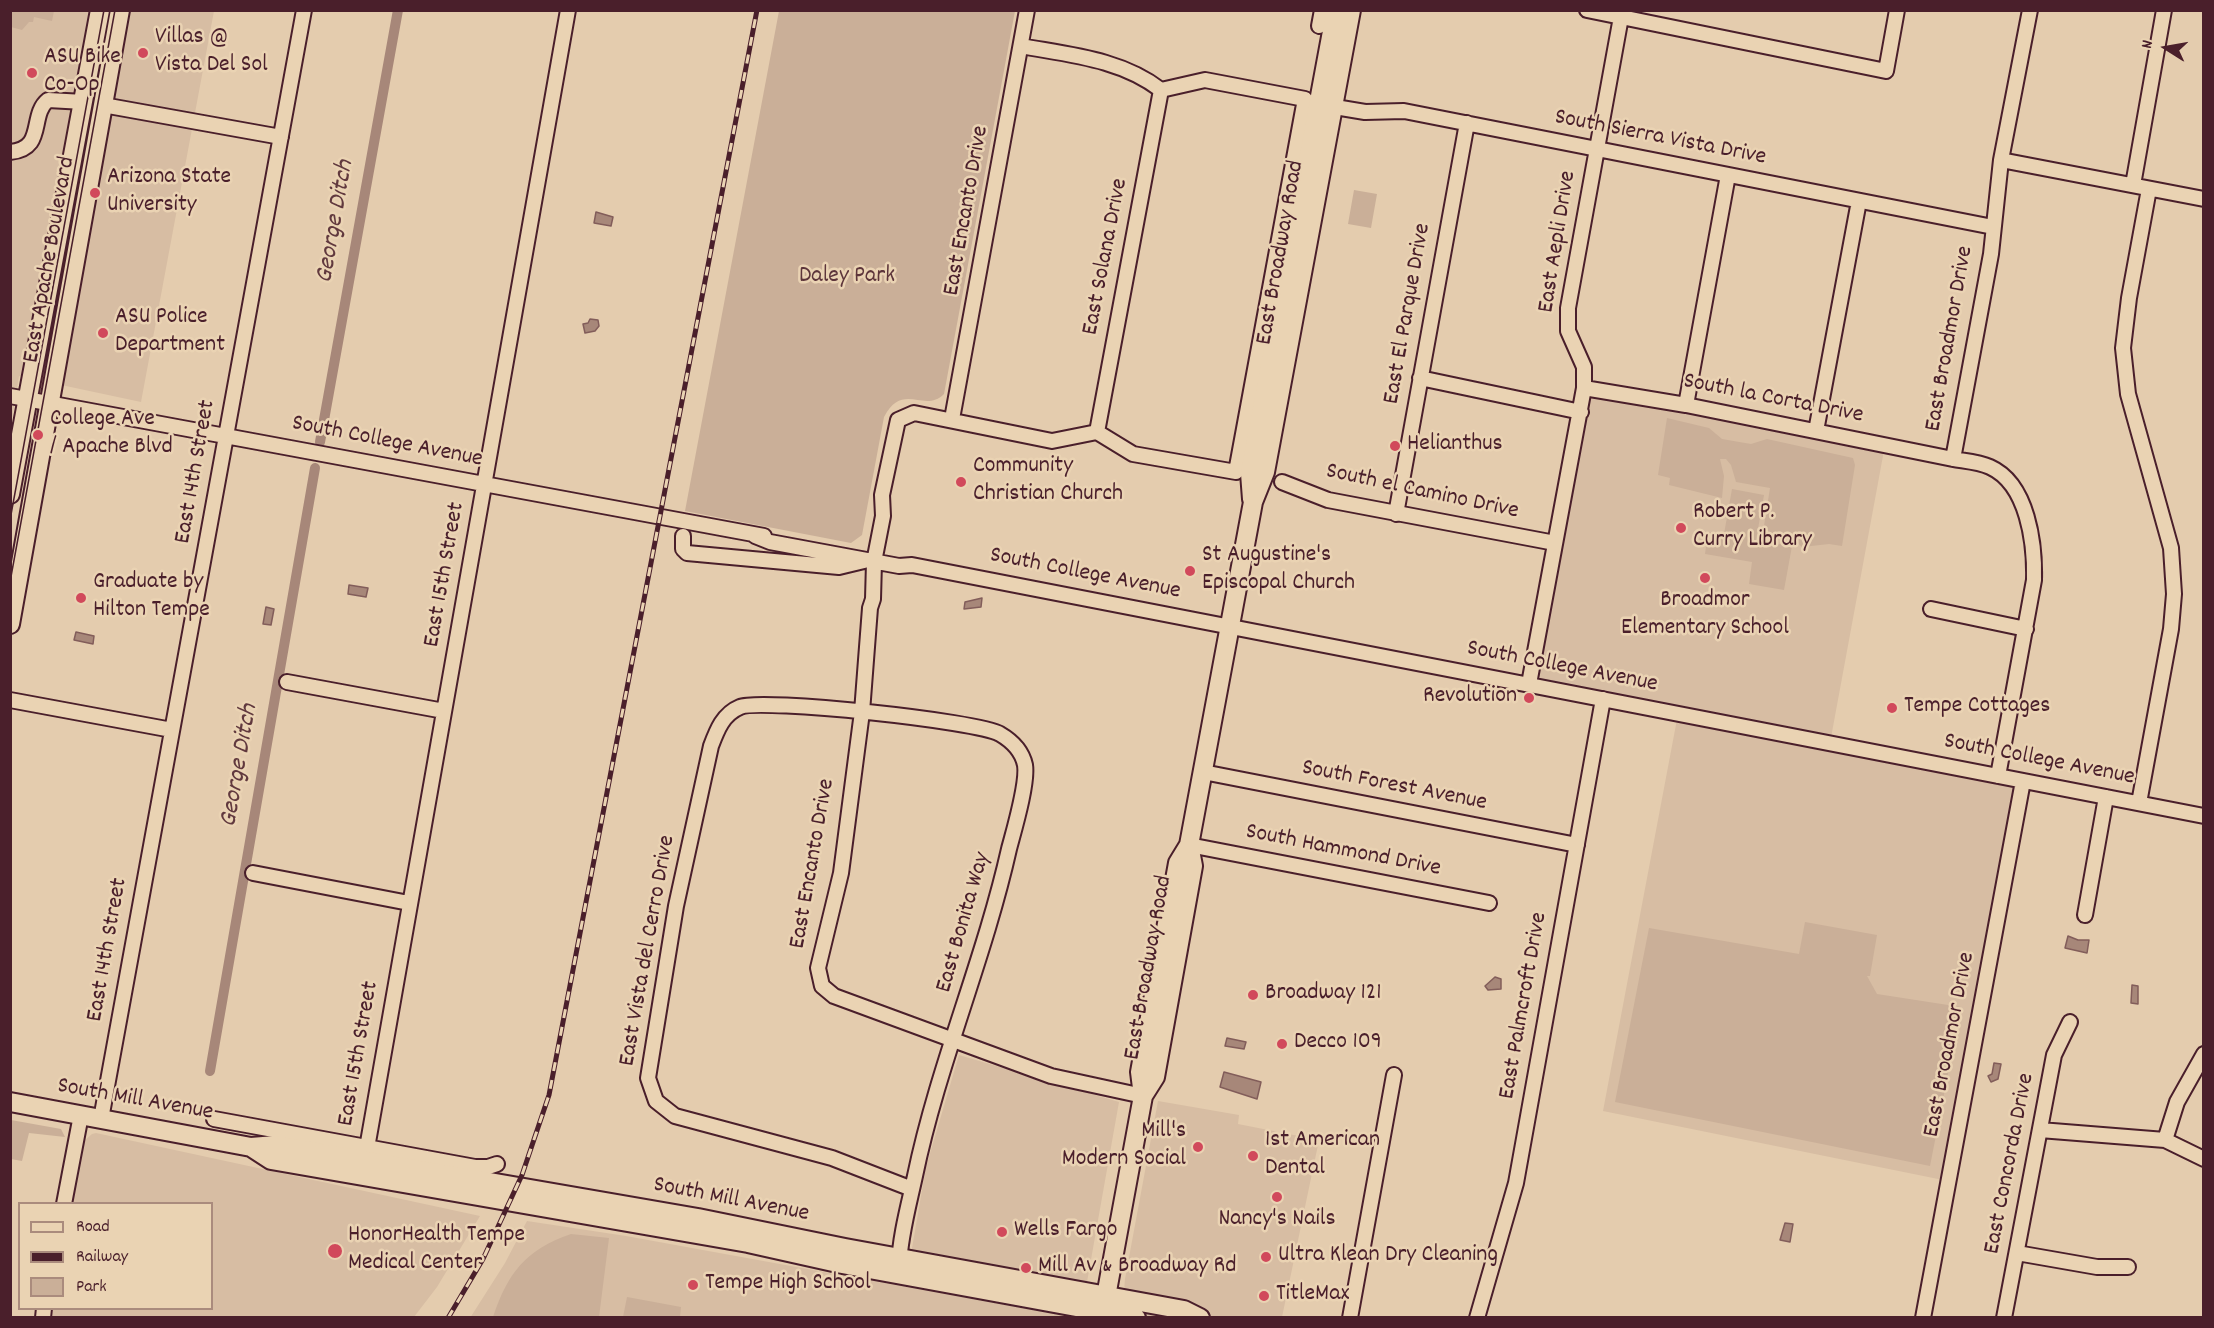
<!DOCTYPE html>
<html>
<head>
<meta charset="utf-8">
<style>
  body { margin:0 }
  #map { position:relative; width:2214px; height:1328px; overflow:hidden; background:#e4ccae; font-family:Dekko,sans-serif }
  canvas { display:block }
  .frame { position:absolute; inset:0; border:12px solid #4a1f2b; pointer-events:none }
  .legend { position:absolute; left:18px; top:1202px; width:195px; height:108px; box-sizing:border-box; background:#ead3b3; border:2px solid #aa8b7d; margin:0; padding:8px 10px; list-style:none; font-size:18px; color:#4a1f2b }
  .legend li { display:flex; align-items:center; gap:12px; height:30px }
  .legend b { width:30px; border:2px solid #aa8b7d }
  .north { position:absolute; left:2136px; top:18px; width:60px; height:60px; -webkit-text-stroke:4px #ead3b3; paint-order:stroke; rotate:281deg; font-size:16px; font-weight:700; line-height:24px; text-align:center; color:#4a1f2b }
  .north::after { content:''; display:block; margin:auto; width:21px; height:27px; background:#4a1f2b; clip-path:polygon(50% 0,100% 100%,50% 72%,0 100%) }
</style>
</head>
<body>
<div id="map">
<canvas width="2214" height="1328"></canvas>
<div class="frame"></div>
<ul class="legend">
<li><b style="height:8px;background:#ead3b3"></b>Road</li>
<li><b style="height:8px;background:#4a1f2b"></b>Railway</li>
<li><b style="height:16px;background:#caaf98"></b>Park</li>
</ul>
<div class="north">N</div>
</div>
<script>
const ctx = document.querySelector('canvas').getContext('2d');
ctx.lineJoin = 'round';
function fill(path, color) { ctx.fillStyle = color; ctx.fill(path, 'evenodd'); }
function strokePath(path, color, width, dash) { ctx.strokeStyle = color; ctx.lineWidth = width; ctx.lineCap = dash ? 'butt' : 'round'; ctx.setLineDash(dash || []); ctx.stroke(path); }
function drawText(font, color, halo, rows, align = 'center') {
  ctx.font = font + ' Dekko,sans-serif'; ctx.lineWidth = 5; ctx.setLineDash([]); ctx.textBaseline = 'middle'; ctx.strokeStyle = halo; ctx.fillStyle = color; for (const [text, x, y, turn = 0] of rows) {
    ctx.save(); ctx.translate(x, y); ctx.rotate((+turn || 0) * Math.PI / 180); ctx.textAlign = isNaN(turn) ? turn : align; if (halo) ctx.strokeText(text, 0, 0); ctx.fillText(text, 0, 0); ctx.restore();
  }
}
fill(new Path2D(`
  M11 11H214L141 402 19 376 11 425Z
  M1584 388 1885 445 1830 743 2023 781 1948 1181 1603 1111 1678 714 1529 684Z
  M959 1055 1119 1102 1087 1282 1039 1273 1019 1274 911 1254 926 1167Z
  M1158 1101 1239 1115 1238 1124 1319 1140 1282 1317 1122 1318 1125 1279Z
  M96 1133 480 1216 437 1287 414 1317H52L53 1309 212 1308V1204L73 1203 84 1141 92 1134Z
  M527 1221 626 1236 1071 1317 470 1318 505 1263Z`), '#d7bda3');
fill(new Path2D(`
  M10 11 11 10 54 11 52 21 34 17 33 22H29L22 30 11 27Z
  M779 11H1015L944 394C924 414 903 381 884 417L862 535 851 543 685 511Z
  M1354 190 1377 194 1371 228 1348 224Z
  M1667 418 1709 428 1722 439 1751 444 1767 439 1853 458 1855 465 1842 546 1829 544 1802 547 1791 537 1768 533 1764 526 1770 488 1736 482 1731 465 1726 459H1720L1724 476 1722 498 1669 485 1670 478 1658 475Z
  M1732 489 1764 495 1756 540 1792 546 1784 590 1749 584 1752 562 1705 554 1708 532 1724 534Z
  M1805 922 1877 935 1870 976H1867L1877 994 1961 1007 1930 1166 1615 1102 1649 928 1799 954Z
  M11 1120 61 1129 65 1137 29 1133 22 1161 11 1159Z
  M571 1234 609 1238 599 1317H493C508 1273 525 1250 571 1234Z
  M627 1297 681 1307 680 1317H623Z`), '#caaf98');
const water = new Path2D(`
  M596 212 613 217 611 226 594 223Z
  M590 319 598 320 599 326 595 331 585 333 583 324 588 323Z
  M349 585 368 588 366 597 348 594Z
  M982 598 981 607 964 609 965 602Z
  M266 607 274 609 271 625 263 624Z
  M76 632 94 636 93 644 74 640Z
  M2068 936 2078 940H2089L2087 953 2065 948Z
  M1495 977 1501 979V989L1488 990 1485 986Z
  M2132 985 2138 986V1004L2131 1003Z
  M1227 1038 1246 1042 1244 1049 1225 1046Z
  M1994 1063 2001 1064 1998 1079 1991 1082 1988 1076 1992 1074Z
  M1224 1072 1261 1082 1257 1099 1220 1087Z
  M1785 1223 1793 1224 1790 1242 1780 1240Z`);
fill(water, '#a78779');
strokePath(water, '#825d5a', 1.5);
strokePath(new Path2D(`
  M320 442 398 10
  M210 1071 315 468`), '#a78779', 10);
const minor = new Path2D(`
  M1587 10 1886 71 1897 10
  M1319 26 1322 10
  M1021 46C1070 55 1121 59 1161 90L1205 80 1305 99 1236 472 1133 454 1097 432 1052 441 914 413 898 420 882 495 883 516 874 562 873 599 870 608 862 712 841 873 818 968 822 986 834 996 1051 1076 1143 1096
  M103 105 281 137
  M1323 105 1365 112 1404 111 1993 227
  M10 152C46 149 29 115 48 100L84 102
  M2001 160 2204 199
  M2133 185 2164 10
  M1420 378 1581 412
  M1584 388 1686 405 1953 459C1964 461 1979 462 1990 467 2028 484 2035 544 2034 580L1998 776
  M10 396 764 536
  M1686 405 1728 175
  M952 419 1027 10
  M1816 431 1859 201
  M1097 432 1161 90
  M1953 459 1991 254 2001 160 2030 10
  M1282 482 1328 500 1555 543
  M1396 514 1467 123
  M683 536V549L687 553 839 567 864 561
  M755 536 770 542 899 566 912 565 2204 816
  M1931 609 2026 629
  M287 682 444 711
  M1529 684 1584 388V367L1568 331V308L1621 17
  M10 700 172 730
  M1203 772 1577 845
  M2139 803 2171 629 2174 594 2171 548 2128 394 2123 348 2129 298 2149 189
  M1189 845 1489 903
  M253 873 409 903
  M2085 915 2106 797
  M101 1119 304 10
  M214 1119 475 1167H488L497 1164
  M2040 1130 2165 1140 2204 1159
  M2165 1140 2177 1102 2204 1054
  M367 1148 568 10
  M64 1204 81 1115
  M2017 1253 2097 1267H2128
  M899 1265C900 1236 909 1204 915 1176 938 1065 984 960 1009 849 1014 830 1028 783 1025 765 1022 751 1012 741 1000 734 979 721 761 698 740 707 723 714 717 730 711 746L676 906 648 1078 656 1101 675 1116 832 1158 912 1189
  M43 1318 44 1308
  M1350 1318 1394 1075
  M1477 1318 1516 1183 1603 699
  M1923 1318 2023 781
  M2004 1318 2054 1055 2070 1022`);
const major = new Path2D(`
  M10 494 100 10
  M1252 499 1250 473 1336 10
  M10 624 120 10
  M1143 1096 1155 1077 1193 866 1189 845
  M10 1102 251 1147 276 1145 698 1218 845 1248 1184 1310 1200 1318
  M251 1147 271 1160 748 1243 842 1264 1136 1318
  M1102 1318 1143 1096 1140 1072 1178 863 1189 845 1253 502 1265 472 1351 10`);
strokePath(minor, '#4a1f2b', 18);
strokePath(major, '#4a1f2b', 22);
strokePath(minor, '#ead3b3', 14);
strokePath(major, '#ead3b3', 18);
strokePath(new Path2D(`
  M10 520 104 10
  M10 582 115 10`), '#4a1f2b', 1.5);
const rail = new Path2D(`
  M448 1318 483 1259 522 1175 549 1095 757 10`);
strokePath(rail, '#4a1f2b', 5);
strokePath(rail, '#ead3b3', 3, [9]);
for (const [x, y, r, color] of [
  [143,53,6,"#d1495b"],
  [32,73,6,"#d1495b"],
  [95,193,6,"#d1495b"],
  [103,333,6,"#d1495b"],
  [38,435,6,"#d1495b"],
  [1395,446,6,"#d1495b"],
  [961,482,6,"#d1495b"],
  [1681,528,6,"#d1495b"],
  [1190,571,6,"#d1495b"],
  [1705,578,6,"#d1495b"],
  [81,598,6,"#d1495b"],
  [1529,698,6,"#d1495b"],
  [1892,708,6,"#d1495b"],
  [1253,995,6,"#d1495b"],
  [1282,1044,6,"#d1495b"],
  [1198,1147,6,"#d1495b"],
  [1253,1156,6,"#d1495b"],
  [1277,1197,6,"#d1495b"],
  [1002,1232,6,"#d1495b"],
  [335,1251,8,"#d1495b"],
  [1266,1257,6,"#d1495b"],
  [1026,1268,6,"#d1495b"],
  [693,1285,6,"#d1495b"],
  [1264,1296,6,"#d1495b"]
]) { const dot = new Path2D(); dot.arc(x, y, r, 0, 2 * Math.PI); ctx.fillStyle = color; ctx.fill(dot); strokePath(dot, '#ead3b3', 2); }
drawText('24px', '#4a1f2b', '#ead3b3', [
  ["Villas @",155,39],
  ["Vista Del Sol",155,67],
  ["ASU Bike",44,59],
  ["Co-Op",44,87],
  ["Arizona State",107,179],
  ["University",107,207],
  ["ASU Police",115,319],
  ["Department",115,347],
  ["College Ave",50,421],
  ["/ Apache Blvd",50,449],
  ["Helianthus",1407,446],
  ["Community",973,468],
  ["Christian Church",973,496],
  ["Robert P.",1693,514],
  ["Curry Library",1693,542],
  ["St Augustine's",1202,557],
  ["Episcopal Church",1202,585],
  ["Graduate by",93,584],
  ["Hilton Tempe",93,612],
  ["Broadmor",1705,602,"center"],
  ["Elementary School",1705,630,"center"],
  ["Revolution",1517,698,"right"],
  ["Tempe Cottages",1904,708],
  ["Broadway 121",1265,995],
  ["Decco 109",1294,1044],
  ["Mill's",1186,1133,"right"],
  ["Modern Social",1186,1161,"right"],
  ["1st American",1265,1142],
  ["Dental",1265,1170],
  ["Nancy's Nails",1277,1221,"center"],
  ["Wells Fargo",1014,1232],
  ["HonorHealth Tempe",348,1237],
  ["Medical Center",348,1265],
  ["Ultra Klean Dry Cleaning",1278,1257],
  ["Mill Av & Broadway Rd",1038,1268],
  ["Tempe High School",705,1285],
  ["TitleMax",1276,1296]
], 'left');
drawText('24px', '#4a1f2b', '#ead3b3', [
  ["South Sierra Vista Drive",1660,139,11],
  ["East Encanto Drive",968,211,-80],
  ["East Aepli Drive",1559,242,-81],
  ["East Broadway Road",1282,253,-80],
  ["East Solana Drive",1107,257,-79],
  ["East Apache Boulevard",51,260,-80],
  ["East El Parque Drive",1409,314,-80],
  ["East Broadmor Drive",1951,339,-80],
  ["South la Corta Drive",1773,400,11],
  ["South College Avenue",387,443,11],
  ["East 14th Street",197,472,-80],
  ["South el Camino Drive",1422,493,12],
  ["East 15th Street",446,575,-80],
  ["South College Avenue",1085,575,11],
  ["South College Avenue",1562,668,11],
  ["South College Avenue",2039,761,11],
  ["South Forest Avenue",1394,787,11],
  ["South Hammond Drive",1343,852,11],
  ["East Encanto Drive",814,864,-80],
  ["East Bonita Way",965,923,-74],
  ["East 14th Street",109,950,-80],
  ["East Vista del Cerro Drive",649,951,-80],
  ["East Broadway Road",1150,968,-80],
  ["East Palmcroft Drive",1525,1006,-80],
  ["East Broadmor Drive",1951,1045,-79],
  ["East 15th Street",360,1054,-80],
  ["South Mill Avenue",135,1101,10],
  ["East Concorda Drive",2011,1164,-79],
  ["South Mill Avenue",731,1201,11]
]);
drawText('24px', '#5d353b', '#ead3b3', [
  ["Daley Park",847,278]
]);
drawText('italic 26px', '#61393e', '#ead3b3', [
  ["George Ditch",337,222,-80],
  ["George Ditch",241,766,-80]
]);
</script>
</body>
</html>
